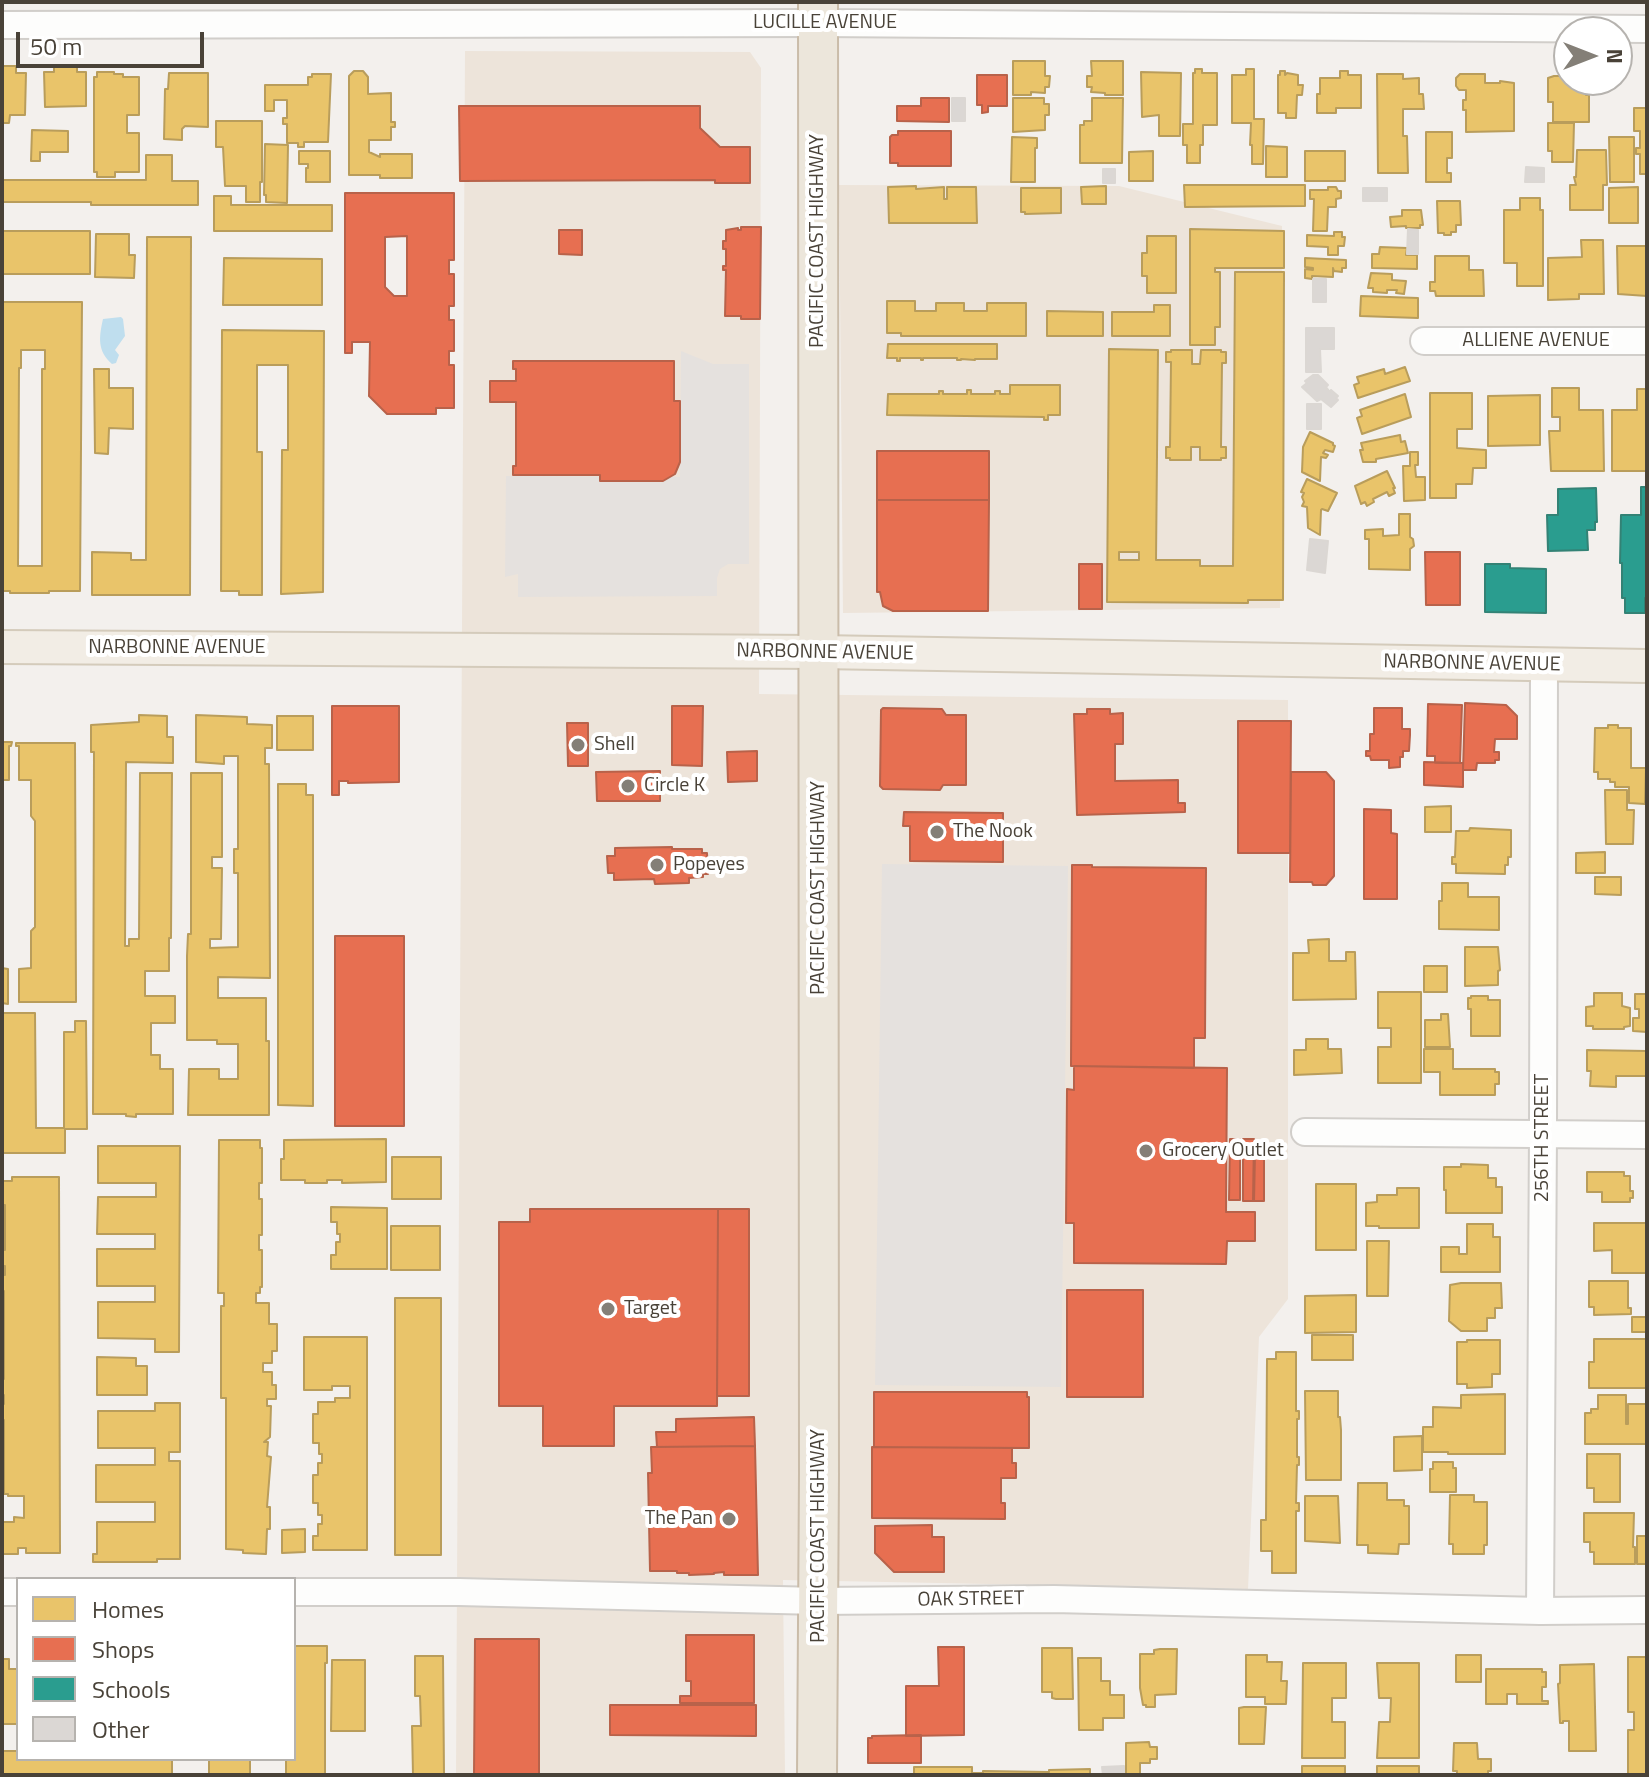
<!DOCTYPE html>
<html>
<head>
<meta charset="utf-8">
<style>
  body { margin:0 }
  #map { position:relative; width:1649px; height:1777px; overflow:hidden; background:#f3f0ed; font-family:"Titillium Web",sans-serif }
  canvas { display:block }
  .frame { position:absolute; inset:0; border:4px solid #494238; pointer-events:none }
  .legend { position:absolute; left:16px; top:1577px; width:280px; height:184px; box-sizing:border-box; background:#fff; border:2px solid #b6b3af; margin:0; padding:10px 14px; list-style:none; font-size:24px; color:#494238 }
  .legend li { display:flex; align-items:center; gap:16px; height:40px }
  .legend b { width:40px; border:2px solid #b6b3af }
  .north { position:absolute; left:1553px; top:16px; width:80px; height:80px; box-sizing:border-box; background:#fff; border:2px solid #b6b3af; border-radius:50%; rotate:90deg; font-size:22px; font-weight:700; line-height:32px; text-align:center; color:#494238 }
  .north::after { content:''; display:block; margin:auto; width:28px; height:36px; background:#847f77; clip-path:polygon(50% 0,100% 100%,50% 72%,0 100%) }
  .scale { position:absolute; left:16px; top:32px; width:188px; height:36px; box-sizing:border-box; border:4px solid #494238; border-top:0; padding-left:10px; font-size:24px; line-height:28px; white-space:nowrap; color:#494238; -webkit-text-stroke:6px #fff; paint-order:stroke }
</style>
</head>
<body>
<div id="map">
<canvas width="1649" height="1777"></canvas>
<div class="frame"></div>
<ul class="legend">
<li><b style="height:22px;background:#e9c46a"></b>Homes</li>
<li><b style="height:22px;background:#e76f51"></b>Shops</li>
<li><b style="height:22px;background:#2a9d8f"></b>Schools</li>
<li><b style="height:22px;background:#dbd7d4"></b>Other</li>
</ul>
<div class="north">N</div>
<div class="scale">50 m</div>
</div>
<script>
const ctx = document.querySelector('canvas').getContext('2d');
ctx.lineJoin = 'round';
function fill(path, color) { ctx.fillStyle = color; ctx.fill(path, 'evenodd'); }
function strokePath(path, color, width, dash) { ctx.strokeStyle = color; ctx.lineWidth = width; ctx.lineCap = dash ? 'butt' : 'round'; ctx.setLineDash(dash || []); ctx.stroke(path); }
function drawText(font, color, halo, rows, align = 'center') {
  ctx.font = font + ' "Titillium Web",sans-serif'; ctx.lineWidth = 8; ctx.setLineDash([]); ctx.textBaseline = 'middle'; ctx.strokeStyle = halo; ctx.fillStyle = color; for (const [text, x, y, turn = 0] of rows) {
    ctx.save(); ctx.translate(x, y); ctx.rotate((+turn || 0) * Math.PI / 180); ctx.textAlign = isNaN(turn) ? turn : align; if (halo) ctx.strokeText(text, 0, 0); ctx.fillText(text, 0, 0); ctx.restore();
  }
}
fill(new Path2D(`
  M465 51 750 52 761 68 759 694 1288 700V1299L1259 1337 1248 1589 783 1580 785 1775H456Z
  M839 185 1119 186 1282 226 1280 608 843 613Z`), '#ede4da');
fill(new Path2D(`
  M681 351 713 364H749V564H728L720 569 717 578V596L518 597V574L505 577 506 476 680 477Z
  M882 864 1068 866 1061 1387 875 1385Z`), '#e5e1de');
fill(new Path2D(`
  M121 317 123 319 125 336 115 350 119 355 116 363 112 364C97 351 99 337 103 319Z`), '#bfdeee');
const homes = new Path2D(`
  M1013 61H1045V76H1050L1049 87H1045V93L1031 92V95H1013Z
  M1091 61H1123V95H1105V93L1091 92 1092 87H1087V76H1092Z
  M77 65V72H86V106L45 107 44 72H54V66Z
  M2 66H16V73H26L25 115H10L9 123H2Z
  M1195 69H1202V73H1217V125H1203V145H1200V163H1187V145H1183V124H1193V73H1195Z
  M1246 69H1254V119H1264L1263 164H1252V145H1250L1251 123H1232V75H1246Z
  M354 71H363L368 77V94L391 93V122H395V127H391V140H369V152L380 157V154H412V178H380V175H349V76Z
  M1280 71H1285V75L1287 73 1298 75V85H1303L1302 95H1297L1296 118H1286V113H1278V75H1280Z
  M1340 71H1348V75H1361V108H1336V113H1317V94H1320V78H1340Z
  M97 72H114V74H123V77H139V115H127V133H139V172H115V177H97V172H94V77H97Z
  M1141 72 1181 73 1180 136H1159V115L1142 117Z
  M169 73H208V127L185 126 182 129V140L164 139 165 89H168Z
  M312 74H331L328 142H304V147H298V143H287V124H283V118H287V100H274V111H265V85H308V77H312Z
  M1377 74H1403V79L1419 78V94H1423L1424 109H1403V136H1407L1408 173H1378Z
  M1460 74H1485V83H1500V81L1514 83V131L1466 132V110H1463V100H1466V90H1459L1456 86V78Z
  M1554 76H1569V80H1586V95H1589V122H1553V102H1548V78Z
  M1013 98H1044V104H1049V115H1045V130L1013 132Z
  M1092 98H1123L1122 163H1080V125H1084V121H1092Z
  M1634 108H1647V174H1640V154H1636V148H1640V131H1634Z
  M216 121H262V182H260V202H246V186H225L223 147H216Z
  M1548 123H1574L1573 162H1552V151H1548Z
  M32 130 68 131V152H40V161H31Z
  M1426 132H1452V158H1447V173H1451V182H1426Z
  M1012 137 1037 138V148H1035V182H1011Z
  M1609 137H1634V182H1610Z
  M265 144 288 145 287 203 266 202V195H264Z
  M1266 146 1287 147V177H1266Z
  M1577 150H1606L1607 185H1603V210H1570V185H1576L1574 177H1576Z
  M299 151H330V182H306V168H308V164H299Z
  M1153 151V181H1129V152Z
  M1305 151H1345V181H1305Z
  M146 155H172V181H198V205H91V202H2V180H146Z
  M1184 185H1305V206L1185 207Z
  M916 186V189L944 187V199H947V187H976L977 223H889L888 187Z
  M1106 186V204H1082L1081 187Z
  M1328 187H1336L1338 191H1341V198L1336 199V207H1328L1327 231H1313L1314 199H1310V190H1328Z
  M1638 187V223H1609V188Z
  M1021 188H1061V213L1025 214V212H1021Z
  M214 196H231V205H332V231H214Z
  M1520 198H1540V210H1543V286H1517V263H1504V210H1520Z
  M1437 201H1460L1461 225H1456V232H1451V235H1444V233H1438Z
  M1402 210H1421L1423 225H1420V228H1406V226L1391 227 1390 217 1402 216Z
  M1190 229 1284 231V268H1215V272H1220V327H1215V345H1190Z
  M2 231H90V274H2Z
  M1334 232H1342V237H1345L1344 246H1338V255H1328V247L1307 246V235L1334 236Z
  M96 234H129V255H135L134 278 95 277Z
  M1147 236H1176V293H1147V276H1142V253H1147Z
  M147 237H191L190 595H92V552L131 553V560H146Z
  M1581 240H1603L1604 294H1579V299L1548 300V258L1582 257Z
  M1617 246H1647V296L1618 294Z
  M1380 247 1407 248 1406 255H1417V269L1372 268V254H1379Z
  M1435 256H1469V270H1483L1484 296H1436L1435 291H1430V282H1435Z
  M224 258 322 259V305H223Z
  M1305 258 1346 260V268H1342V272L1334 271 1333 268V277L1312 276V279L1305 278V269L1313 270V268L1305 267Z
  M1235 272H1284L1283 600H1248V603L1107 602 1109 349 1158 350 1156 560H1200V566H1233ZM1119 552H1139V560H1119Z
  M1371 273 1392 274V280L1406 281 1404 294 1396 293 1397 290H1387V293L1373 292V288H1368Z
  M1361 296 1418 298V318L1360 316Z
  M887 301H915V311H936V303H964V311H987V303H1026V336H901V333H887Z
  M2 302H82L80 591H49V593H10V591H2ZM21 350H45V369H42V566H18L19 368H21Z
  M1154 305H1170V336H1112V312H1154Z
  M1047 311 1103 312V336H1047Z
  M222 330 324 331 323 592 281 594 282 450H288V365H257V452H262V595H239V591H221Z
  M888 344H997V359H975V360L961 359V360H957V358H923V360H921V358H900V361H897V358H887Z
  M1171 350H1192V364H1200L1201 350H1221V352H1226V363H1222L1221 447H1226V458H1221V460H1200V447H1191V460H1170V458H1166V447H1170L1171 362H1166V352H1171Z
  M1405 367 1410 381 1358 398 1354 385 1359 383 1357 377 1384 369 1385 374Z
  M94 369H109V388H133V429L109 428 108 454 95 453Z
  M1010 385H1060V415H1048V420H1044V417L887 415 888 394H939V391H943V394H967V390H971V394H995V391H1000V394H1010Z
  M1552 388H1579V410H1603L1604 471H1551L1549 431H1560V417H1552Z
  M1637 389H1647V471H1612V410H1637Z
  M1430 393H1472V429H1457V448L1486 450V468H1473L1472 484H1456V498H1430Z
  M1405 394 1411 417 1362 434 1357 418 1362 416 1360 410Z
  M1540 395V445L1488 446V396Z
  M1310 432 1333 443V445L1335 446 1333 452 1325 450 1323 453 1328 455 1326 458 1321 457 1320 481 1302 472 1303 447Z
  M1400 435 1401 442 1405 441 1408 453 1376 459V462H1363L1360 450H1363L1361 443Z
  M1410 452H1418V465H1415L1416 477H1425V500L1404 501 1403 466H1410Z
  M1387 471 1395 488H1393L1395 493 1389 496 1387 492 1373 499 1374 502 1367 506 1365 502 1361 504 1355 486Z
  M1307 479 1337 493 1328 511 1322 509 1321 510 1320 535 1308 528 1307 507 1302 506 1304 502 1302 497 1304 493 1301 492Z
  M1399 514H1410V537L1413 539 1414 546 1410 549V570L1369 569V539H1365V530L1383 529V536L1399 535Z
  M139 715 167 716V737H173V763L126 762 125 946H129V939H139L140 773H172L171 938H169V971H145V996H175V1023H151V1055H160V1069H173V1114H136V1117L126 1116V1114H93L94 752H91V725L139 722Z
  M196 715 247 717V724L272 725V748H265V764H269L270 978 218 977V998H266V1041H269V1115H188L189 1069H219V1079H238V1044H217V1040H187V956L188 934H191V773H222V857H212V868H222L221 939H210V948L238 947V873H234V849H238V756H224V764L196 762Z
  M277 716H313V750H277Z
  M1608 725H1618V728H1631V768H1646L1645 804 1629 803V787H1615V782H1610V779H1598V772H1594L1595 728H1608Z
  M2 742H12L11 746H9V780H2Z
  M16 743H75L76 1002H19V969L31 968V931L35 927V821L31 816V780H19V746H16Z
  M278 784H306V795H313V1106L278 1105Z
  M1605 790H1627V810H1634L1633 844H1606Z
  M1451 806V832H1425V807Z
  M1470 828 1511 830V857H1508V865H1505V874L1456 873V864H1452V857H1455L1456 831H1469Z
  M1605 852V873H1576V853Z
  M1595 877H1621V895L1595 894Z
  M1442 883H1468V897H1499V930L1439 929V901H1442Z
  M1329 939V961H1346V952H1355L1356 999 1293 1000V953H1309L1308 940Z
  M1465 947H1498L1500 970 1498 971V985L1465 986Z
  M1424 966H1447V992H1424Z
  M2 968 8 969V1004L2 1003Z
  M1378 992H1421V1083H1378V1047H1391V1028H1378Z
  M1594 993H1622V1006L1630 1008V1026L1624 1027V1029H1593V1026H1586V1007L1594 1006Z
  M1635 994H1647V1032L1633 1031V1018H1639V1009H1635Z
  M1471 996H1488V1000H1500V1036H1471V1009H1468V998H1471Z
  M2 1013H35L36 1128H64V1032H75V1021H86L87 1129H65V1153H2Z
  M1441 1014H1448L1450 1047H1425V1020H1441Z
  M1306 1039H1328V1049H1341L1342 1073 1294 1075V1050H1306Z
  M1646 1047 1647 1076H1616V1087L1590 1086 1591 1071H1587V1050L1646 1051Z
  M1424 1049H1453V1069H1495V1072H1499V1084H1495V1095H1440V1072H1424Z
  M386 1139V1182L342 1183V1180H327V1183H305V1180H281V1159H284V1140Z
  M219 1140H260V1148H262V1183H259V1199H262V1235H259V1250H262V1287H260V1293H256V1303H269V1324H277V1351H272V1363H263V1372H272V1385H276V1399H267V1406H271L270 1437 264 1442H268L267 1456 271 1457 267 1507H270V1529H267L266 1554 243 1553V1550L226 1549V1398H221V1306H224V1293H218Z
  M98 1146H180L179 1352H155V1339L98 1338V1302H155V1286H97V1249H155V1234H97L98 1197H156V1183H98Z
  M392 1157H441V1199H392Z
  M1461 1164 1488 1165V1178H1496V1187H1502V1213H1446V1190H1444V1167H1461Z
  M1587 1172H1624V1176H1630V1191H1633V1198H1630V1202H1602V1192H1587Z
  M12 1177H59L60 1553H26V1548H18V1554H2V1512L3 1522H14V1517L24 1518V1496H8V1494H4V1420H2V1404H4V1395H2V1379H4V1291H2V1275H5V1266H2V1250H5V1205H2V1181H12Z
  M1316 1184H1356V1250H1316Z
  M1397 1188H1419V1228H1379V1226H1366V1203L1377 1202V1195H1397Z
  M331 1207 387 1208V1269H331V1255H336V1242H340V1234H337V1222H331Z
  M1594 1223H1647V1273H1612V1250L1594 1251Z
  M1467 1224H1493V1237H1500V1272H1441V1247H1459V1254H1467Z
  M391 1226H440V1270H391Z
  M1367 1241H1389L1388 1296H1367Z
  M1589 1281H1628V1308H1631V1314L1594 1315V1307H1589Z
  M1461 1283H1501L1502 1308H1495V1318H1487V1331H1461L1449 1321 1450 1285Z
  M1356 1295V1332L1305 1333V1296Z
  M395 1298H441V1555H395Z
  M1632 1317H1647V1332H1632Z
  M1312 1335H1353V1360H1312Z
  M304 1337H367V1550H313V1536H318V1524H322V1515H318V1503H313V1475H318V1463H322V1454H319V1443H313V1414H318V1402H335V1398H350V1386H332V1390H304Z
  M1594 1339H1647V1388H1589V1362H1594Z
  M1467 1340H1500V1374H1492V1387L1467 1388V1384H1457V1342H1467Z
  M1276 1352H1296V1411H1299V1419H1297V1457H1299V1465H1297L1296 1503H1299V1511H1296V1573H1272V1551H1261V1520H1266L1267 1359H1276Z
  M97 1357 136 1358V1366H147V1395H97Z
  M1305 1391H1338V1417H1340L1341 1430V1480H1306Z
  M1505 1394V1454H1448V1452H1423V1427H1433V1407L1461 1408V1395Z
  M1598 1395H1626V1424H1628V1404H1647V1444H1585V1413H1591V1409H1598Z
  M155 1403H180V1452H169V1461H180V1559H157V1562H93V1554H97V1522H155V1502H96V1465H155V1448H98V1411H155Z
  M1422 1436V1470L1394 1471V1437Z
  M1587 1454H1620V1502H1594V1488H1587Z
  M1433 1462H1453V1468H1456V1492H1430V1469H1433Z
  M1358 1483H1387V1500H1404V1506H1409V1544H1399L1398 1554 1368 1553V1545H1357Z
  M1450 1495H1474V1502H1487V1545H1484V1554H1453V1544H1449Z
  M1305 1496H1338L1340 1543 1305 1541Z
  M1584 1513H1634L1633 1547H1635V1564H1594V1552H1590V1542H1584Z
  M305 1529V1552L282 1553V1530Z
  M1637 1536H1647V1564H1637Z
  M294 1646H327V1663H325V1775H286V1759H294Z
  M1042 1648H1072L1073 1699H1056L1052 1698V1692H1042Z
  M1160 1649H1177L1176 1694 1155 1695V1707H1146V1705H1143L1140 1688V1654H1154V1650Z
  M1246 1655H1267V1662H1282L1281 1681H1287L1286 1704H1265V1697H1246Z
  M1456 1655H1481V1682H1456Z
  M415 1656H443L444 1775H413L412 1726H421L420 1696H415Z
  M1628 1657H1647V1775H1628V1730H1634V1712H1628Z
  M1078 1658H1101V1681H1110V1695H1124V1718H1103V1730H1079Z
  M2 1659H9V1669H18V1724H2Z
  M332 1660H365V1731H331Z
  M1303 1663H1346V1698H1332V1722H1345V1758H1302Z
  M1377 1663H1419V1758H1377L1379 1722H1390L1391 1698H1379Z
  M1594 1664 1596 1751H1569V1721H1563V1723H1560L1558 1684 1560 1683V1665Z
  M1486 1669H1542V1672H1546V1687H1542V1701H1548V1704H1517V1694H1507V1704H1486Z
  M1244 1707H1266L1264 1744H1239V1708Z
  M1149 1742 1150 1747H1157V1759H1150V1763H1140V1775H1126V1743Z
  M1454 1743H1477L1478 1759H1491V1771H1488V1775H1490H1457V1771H1453Z
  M2 1751H18V1759H172V1775H2Z
  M209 1759H250V1775H209Z
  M1302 1766H1345V1775H1302Z
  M1377 1766H1419V1775H1377Z
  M914 1767H972V1773H982V1775H914Z
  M1090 1769V1775H983V1771L1049 1772V1770Z`);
fill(homes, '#e9c46a');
strokePath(homes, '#b99d5b', 2);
const shops = new Path2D(`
  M977 75H1007V106H988V112L982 113V105H977Z
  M921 98H949V122L897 121V106H921Z
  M459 106H700V128L720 147H750V183H715V180L460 181Z
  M898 131H951V166H898V163H890V137L892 135H898Z
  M345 193H454V260H449V274H454V306H449V320H454V351H449V365H454V408H436V414H387L369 396 370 342H352V353H345ZM407 236V296H394L385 287V237Z
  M741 227H761L760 319H741V316H725L726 270H723V266H726V249H723V241H726V230L738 228V230H741Z
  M559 230H582V255L559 254Z
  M513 361H674V401H680V462L675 474 663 481H600V475H513V466H516V402H490V381H516V369H513Z
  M877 451H989V500H877Z
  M877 500H989L988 611H893L883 606 880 592H877Z
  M1425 552H1460V605H1426Z
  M1079 564H1102V609H1079Z
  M1465 703 1506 705 1517 716V739H1495L1494 752H1499V760H1495V763H1477L1476 770H1463Z
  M1428 704 1462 705 1460 763H1435V756H1427Z
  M332 706H399V782L348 783V781H339V795H332Z
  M672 706H703L702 766 672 765Z
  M883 708 942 709 946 715H966V785H943L940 790 883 789 880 786 881 710Z
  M1374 708H1402V729H1410V735L1409 751H1403V757H1400V767L1389 768V760H1371L1370 756H1366V751H1370V734H1374Z
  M1087 709H1110V714L1123 713V744H1115V781L1178 780V803H1185V812L1077 815 1074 714H1087Z
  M1238 721H1291L1290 853H1238Z
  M567 723H588V766H568Z
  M757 751V781L728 782 727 752Z
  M1424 762 1463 763V787L1424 785Z
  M660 771V801H597L596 772Z
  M1291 772H1326L1334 781V876L1326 885H1313L1312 882H1290Z
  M1364 809 1391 810V833L1397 834V899H1364Z
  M904 812 1003 813V862L910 861V826H903Z
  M672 847V849H702V853H707L708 874H703V877L689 878V883L655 884 654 879 614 880V873H608L607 856H615V848Z
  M1072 865H1092V867L1206 868 1205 1038H1194V1068L1071 1066Z
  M335 936H404V1126H335Z
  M1074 1066 1227 1068 1226 1212H1255V1241H1227L1226 1264 1074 1263V1223H1066L1067 1089 1074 1090Z
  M1230 1139H1240V1200H1229Z
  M1243 1139H1254L1253 1201H1243Z
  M1255 1154H1264V1201H1254Z
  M530 1209H718L717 1406H614V1446H543V1406H499V1222H530Z
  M718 1209H749V1396H717Z
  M1067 1290H1143V1397H1067Z
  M874 1392H1027V1397H1029V1448L874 1447Z
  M754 1417 755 1446 657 1447 656 1432H676V1419Z
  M755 1446 758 1575H724V1572L714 1573V1574L689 1575V1573H677V1571H650L648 1473H652L651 1447Z
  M872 1447 1012 1448V1463H1016V1478H1001V1503H1005V1519L872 1518Z
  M932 1525V1537H944V1572H894L875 1553V1526Z
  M686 1635H754V1703H680V1696H691V1681H686Z
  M475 1639H539V1775H474Z
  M938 1647H964V1735L906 1736V1686H939Z
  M610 1705H756V1736L610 1735Z
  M921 1735V1763H868V1738H872V1736Z`);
fill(shops, '#e76f51');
strokePath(shops, '#b8624a', 2);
const schools = new Path2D(`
  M1641 487H1647V598H1645V613H1625V598H1622V563H1620L1621 515H1641Z
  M1596 488 1597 522H1595V530H1587L1588 550 1548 551 1547 515H1558V489Z
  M1485 564H1510V568L1546 569V613L1485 612Z`);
fill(schools, '#2a9d8f');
strokePath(schools, '#338275', 2);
const building = new Path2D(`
  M952 98H965V121H952Z
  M1526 167 1544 168V182H1525Z
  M1103 169H1115V183H1103Z
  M1363 188H1387V201H1363Z
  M1408 229 1418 230V254H1407Z
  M1313 279H1326V302H1313Z
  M1306 328H1334V349H1320L1321 372H1306Z
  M1313 375H1318L1328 385 1326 387 1330 392 1331 390 1338 396 1336 398 1338 400 1331 407 1321 399 1317 401 1302 387 1307 383 1305 381Z
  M1307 404H1321V429H1307Z
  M1310 539 1328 541 1325 573 1307 570Z
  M1124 1766V1775H1103L1102 1767Z`);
fill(building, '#dbd7d4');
strokePath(building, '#dbd7d3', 2);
const minor = new Path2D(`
  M2 25 818 23 1647 29
  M1424 341H1647
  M1305 1132 1647 1135
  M2 1592H18
  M294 1592H459L818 1601 1054 1599 1540 1611 1647 1610
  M1540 1611 1543 1133 1544 665`);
const major = new Path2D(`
  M2 647 819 652 1647 666`);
const highway = new Path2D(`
  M817 1775 819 1473 818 2`);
strokePath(minor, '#d1ceca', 30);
strokePath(major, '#d4cbbb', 36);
strokePath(highway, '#cabca9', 42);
strokePath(minor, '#fdfdfc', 26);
strokePath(major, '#f2ede5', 32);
strokePath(highway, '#ece6db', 38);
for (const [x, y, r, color] of [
  [578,745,8,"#847f77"],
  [628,786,8,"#847f77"],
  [937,832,8,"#847f77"],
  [657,865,8,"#847f77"],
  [1146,1151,8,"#847f77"],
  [608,1309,8,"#847f77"],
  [729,1519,8,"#847f77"]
]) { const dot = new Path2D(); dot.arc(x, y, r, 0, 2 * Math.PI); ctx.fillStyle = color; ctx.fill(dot); strokePath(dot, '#fff', 3); }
drawText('20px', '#494238', '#fff', [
  ["LUCILLE AVENUE",825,23],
  ["PACIFIC COAST HIGHWAY",818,241,-90],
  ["ALLIENE AVENUE",1536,341],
  ["NARBONNE AVENUE",177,648],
  ["NARBONNE AVENUE",825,653,1],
  ["NARBONNE AVENUE",1472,664,1],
  ["PACIFIC COAST HIGHWAY",819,888,-90],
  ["256TH STREET",1543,1138,-90],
  ["PACIFIC COAST HIGHWAY",819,1536,-90],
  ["OAK STREET",971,1600,-1]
]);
drawText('20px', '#494238', '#fff', [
  ["Shell",594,745],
  ["Circle K",644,786],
  ["The Nook",953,832],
  ["Popeyes",673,865],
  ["Grocery Outlet",1162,1151],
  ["Target",624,1309],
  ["The Pan",713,1519,"right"]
], 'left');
</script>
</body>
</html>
